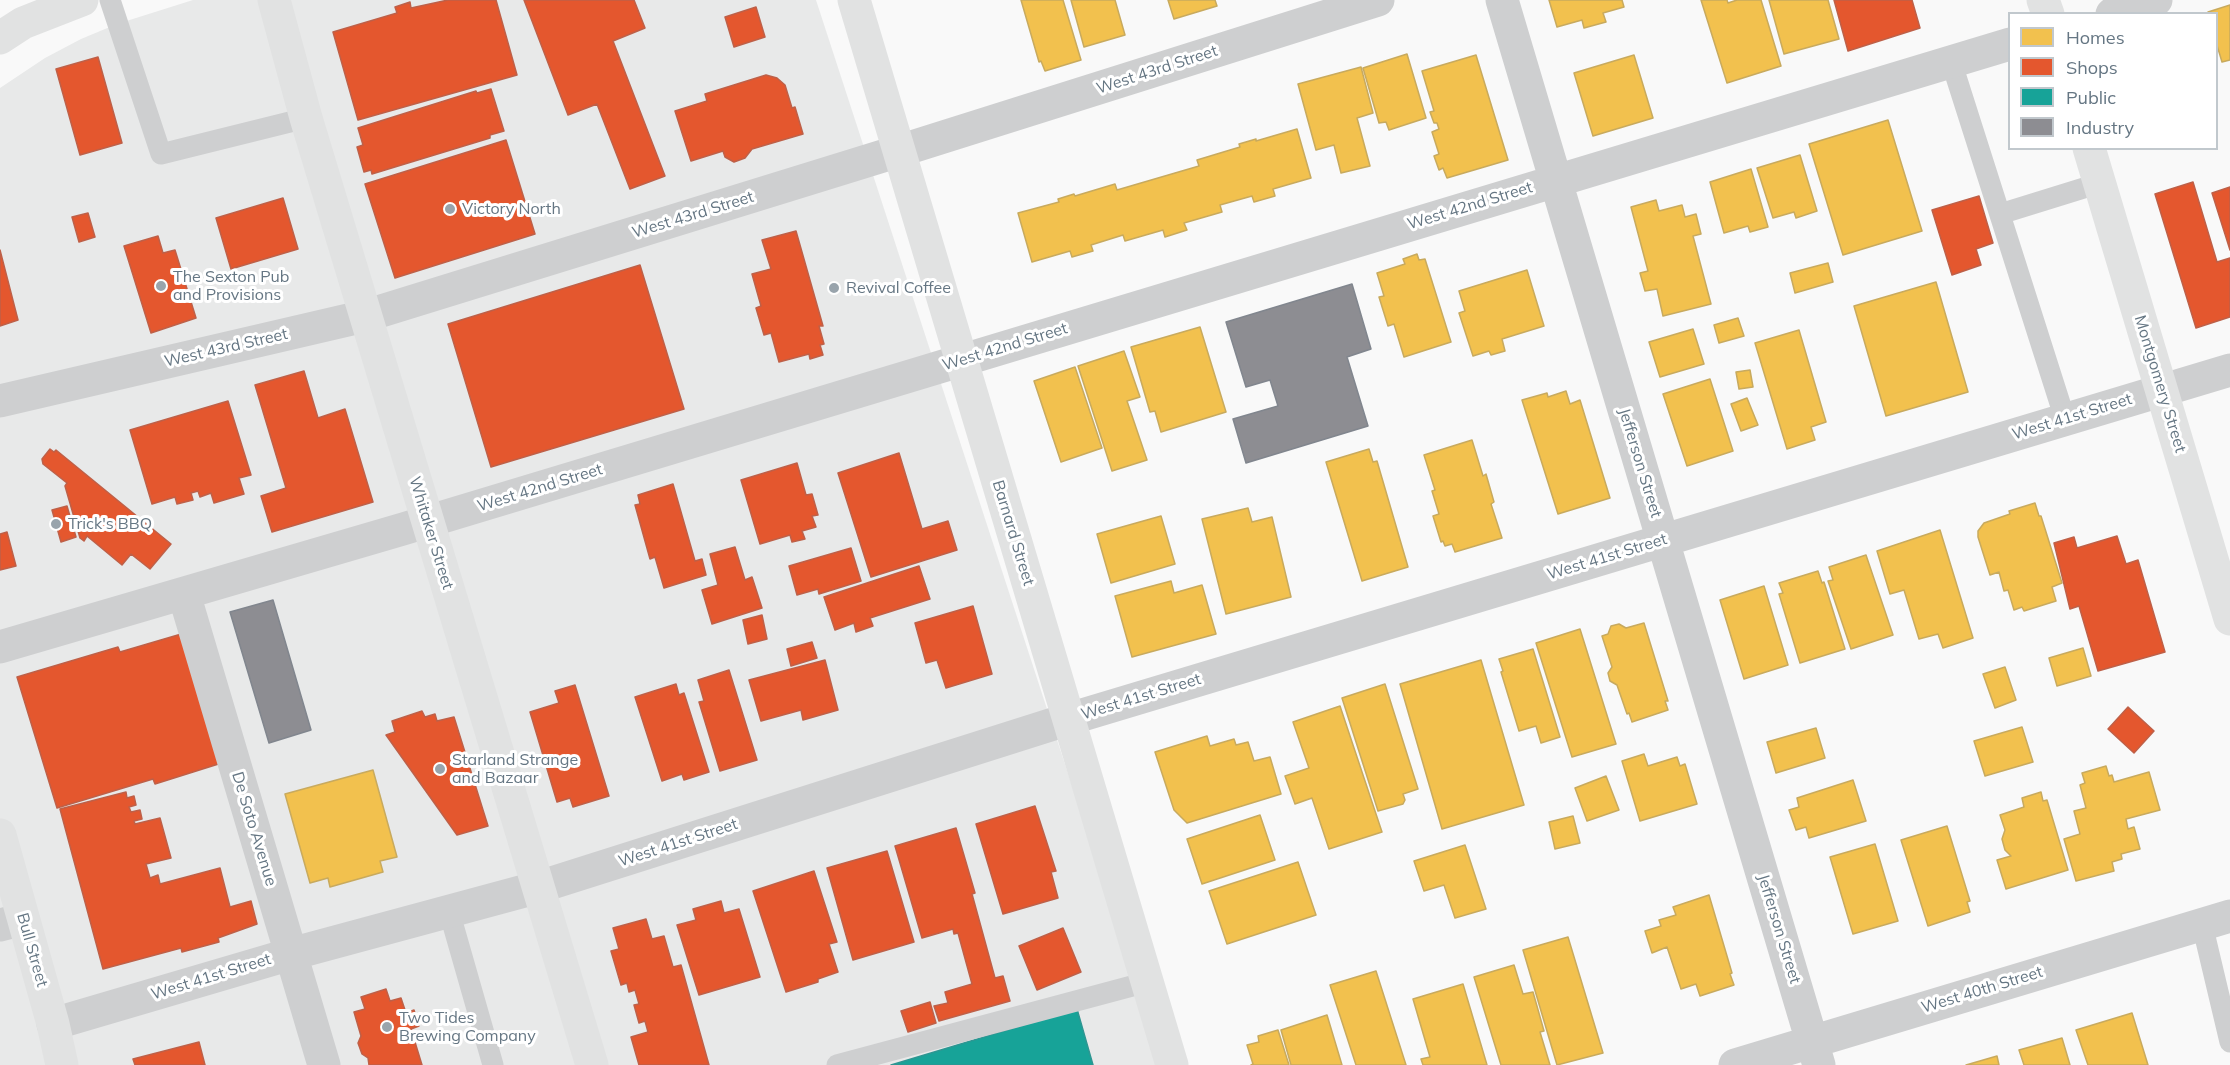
<!DOCTYPE html>
<html>
<head>
<meta charset="utf-8">
<style>
  body { margin:0 }
  #map { position:relative; width:2230px; height:1065px; overflow:hidden; background:#f9f9f9; font-family:Mulish,sans-serif }
  canvas { display:block }
  .legend { position:absolute; left:2008px; top:12px; width:210px; height:138px; box-sizing:border-box; background:#fff; border:2px solid #c1c8cd; margin:0; padding:8px 10px; list-style:none; font-size:18px; color:#657683 }
  .legend li { display:flex; align-items:center; gap:12px; height:30px }
  .legend b { width:30px; border:2px solid #c1c8cd }
</style>
</head>
<body>
<div id="map">
<canvas width="2230" height="1065"></canvas>
<ul class="legend">
<li><b style="height:16px;background:#f2c14e"></b>Homes</li>
<li><b style="height:16px;background:#e4572e"></b>Shops</li>
<li><b style="height:16px;background:#17a398"></b>Public</li>
<li><b style="height:16px;background:#8d8d92"></b>Industry</li>
</ul>
</div>
<script>
const ctx = document.querySelector('canvas').getContext('2d');
ctx.lineJoin = 'round';
function fill(path, color) { ctx.fillStyle = color; ctx.fill(path, 'evenodd'); }
function strokePath(path, color, width, dash) { ctx.strokeStyle = color; ctx.lineWidth = width; ctx.lineCap = dash ? 'butt' : 'round'; ctx.setLineDash(dash || []); ctx.stroke(path); }
function drawText(font, color, halo, rows, align = 'center') {
  ctx.font = font + ' Mulish,sans-serif'; ctx.lineWidth = 6; ctx.setLineDash([]); ctx.textBaseline = 'middle'; ctx.strokeStyle = halo; ctx.fillStyle = color; for (const [text, x, y, turn = 0] of rows) {
    ctx.save(); ctx.translate(x, y); ctx.rotate((+turn || 0) * Math.PI / 180); ctx.textAlign = isNaN(turn) ? turn : align; if (halo) ctx.strokeText(text, 0, 0); ctx.fillText(text, 0, 0); ctx.restore();
  }
}
fill(new Path2D(`
  M193 0H816L1163 1065H0V88L45 58 81 39 117 24Z`), '#e8e9e9');
const homes = new Path2D(`
  M1021 0H1063L1081 60 1045 71 1041 61 1039 62Z
  M1071 0H1115L1125 35 1084 47Z
  M1168 0H1215L1217 6 1174 19Z
  M1549 0H1622L1624 7 1603 13 1606 22 1584 28 1582 20 1557 27Z
  M1701 0H1727L1728 3 1737 0H1761L1781 66 1727 83Z
  M1769 0H1828L1839 39 1784 54Z
  M2230 5V60L2222 62 2216 42V14H2208V12Z
  M1407 54 1426 118 1389 130 1386 122 1379 123 1363 68Z
  M1476 55 1508 160 1447 178 1443 168 1439 170 1434 156 1439 154 1432 132 1439 129 1437 123H1434L1430 112 1434 111 1422 71Z
  M1634 55 1653 118 1593 136 1574 73Z
  M1361 67 1373 113 1357 118 1370 166 1341 173 1334 145 1316 150 1298 84Z
  M1888 120 1922 231 1843 255 1809 144Z
  M1297 129 1311 178 1273 189 1275 196 1254 202 1252 196 1220 205 1222 212 1184 223 1187 230 1165 237 1163 230 1125 241 1123 235 1091 245 1093 251 1072 257 1070 251 1032 262 1018 213 1059 202 1058 199 1074 194 1075 196 1115 184 1117 190 1199 166 1197 160 1240 147 1239 144 1256 139V141Z
  M1800 155 1817 211 1796 218 1794 212 1773 218 1757 168Z
  M1751 169 1768 227 1750 232 1748 226 1724 233 1710 182Z
  M1656 200 1659 211 1682 205 1685 217 1696 214 1701 234 1693 236 1711 304 1663 316 1657 289 1645 291 1640 273 1648 271 1631 207Z
  M1417 254 1419 260 1425 259 1451 342 1404 357 1394 324 1388 326 1379 297 1384 296 1377 273 1405 264 1403 259Z
  M1828 263 1833 282 1795 293 1790 273Z
  M1527 270 1544 326 1502 339 1505 351 1491 355 1489 351 1473 356 1459 313 1465 311 1459 291Z
  M1936 282 1968 392 1886 416 1854 306Z
  M1738 318 1744 336 1719 343 1714 325Z
  M1200 327 1226 412 1161 432 1155 411 1150 412 1131 347Z
  M1693 329 1704 364 1660 377 1649 342Z
  M1799 330 1826 422 1811 427 1815 440 1787 449 1755 343Z
  M1124 351 1140 397 1127 401 1147 460 1112 471 1078 366Z
  M1075 367 1102 448 1061 462 1034 381Z
  M1750 370 1753 387 1739 389 1736 372Z
  M1710 379 1733 451 1687 466 1663 394Z
  M1566 391 1570 404 1580 400 1610 498 1558 514 1522 400 1547 393 1548 397Z
  M1747 398 1758 425 1741 431 1731 404Z
  M1472 440 1483 476 1486 474 1494 502 1491 504 1502 538 1455 552 1452 544 1445 546 1443 541 1441 542 1433 516 1439 514 1432 491 1435 490 1424 455Z
  M1369 449 1373 462 1377 461 1408 567 1362 581 1326 462Z
  M2035 503 2039 516H2041L2062 583 2052 587 2056 601 2024 611 2022 607 2014 610 2008 590 2004 591 1999 572 1990 575 1978 537V531L1984 523 2010 514 2009 511Z
  M1248 508 1252 522 1272 517 1291 597 1226 614 1202 519Z
  M1161 516 1175 564 1111 583 1097 534Z
  M1940 530 1973 638 1943 648 1938 634 1919 639 1904 590 1890 594 1877 551Z
  M1866 555 1893 635 1851 649 1828 581 1833 580 1829 567Z
  M1818 571 1822 583 1824 582 1845 649 1800 663 1779 594 1783 593 1779 583Z
  M1171 581 1174 593 1202 585 1216 634 1132 657 1115 596Z
  M1764 586 1788 665 1744 679 1720 600Z
  M1644 623 1668 701H1665L1668 710 1632 722 1629 713 1627 714 1617 685 1610 681 1608 673 1612 667 1602 636 1608 634 1611 626 1619 624 1626 628Z
  M1580 629 1616 744 1572 757 1536 643Z
  M2083 648 2091 676 2057 686 2049 658Z
  M1533 649 1560 737 1541 743 1536 726 1519 731 1501 672 1503 671 1499 659Z
  M1481 660 1524 805 1442 829 1400 684Z
  M2005 667 2016 700 1995 708 1983 674Z
  M1385 684 1418 789 1403 794 1405 800 1403 804 1378 811 1342 698Z
  M1340 706 1382 832 1329 849 1312 798 1295 804 1285 776 1309 768 1293 722Z
  M2022 727 2033 762 1985 776 1974 741Z
  M1816 728 1825 758 1776 773 1767 742Z
  M1207 736 1210 746 1234 739 1236 745 1248 742 1254 761 1270 757 1281 794 1187 823 1174 810 1155 752Z
  M1644 754 1648 766 1677 757 1680 766 1685 764 1697 804 1640 821 1622 761Z
  M2106 766 2109 776 2112 775 2114 782 2149 772 2160 810 2126 819 2128 829 2134 827 2140 849 2121 854 2122 859 2112 862 2114 871 2076 881 2064 839 2080 834 2074 811 2086 808 2080 785 2085 783 2082 773Z
  M373 770 397 857 380 861 383 872 330 887 328 878 310 883 285 794Z
  M1606 776 1619 810 1587 821 1575 788Z
  M1853 780 1866 821 1809 838 1806 827 1796 830 1789 810 1799 807 1797 798Z
  M2041 792 2043 801 2047 800 2068 870 2006 889 1997 860 2011 856 2005 850 2002 839 2005 830 2000 815 2024 807 2022 798Z
  M1260 815 1275 860 1202 884 1187 839Z
  M1573 816 1580 843 1555 849 1549 822Z
  M1947 826 1970 901 1967 902 1970 912 1928 926 1901 840Z
  M1875 844 1898 921 1853 934 1830 857Z
  M1465 845 1486 909 1455 918 1444 885 1424 891 1414 861Z
  M1298 862 1316 915 1227 944 1209 891Z
  M1709 895 1732 973 1730 974 1734 985 1700 996 1696 984 1681 989 1667 947 1652 953 1645 931 1661 926 1659 920 1676 915 1673 907Z
  M1568 937 1603 1053 1557 1065 1523 950Z
  M1514 965 1523 994 1533 992 1544 1031 1540 1032 1550 1065H1501L1474 977Z
  M1376 971 1406 1065H1356L1330 985Z
  M1463 984 1487 1065H1423L1421 1059 1430 1057 1413 999Z
  M2132 1013 2148 1065H2088L2076 1030Z
  M1327 1015 1342 1065H1291L1281 1030Z
  M1278 1030 1289 1065H1251L1253 1064 1247 1045 1259 1042 1258 1036Z
  M2062 1038 2070 1065H2024L2019 1050Z
  M1997 1056 1999 1065H1966Z`);
fill(homes, '#f2c14e');
strokePath(homes, '#c8aa5e', 1.5);
const shops = new Path2D(`
  M448 0H496L517 75 358 120 333 32 397 13 395 7 410 2 411 8Z
  M524 0H634L645 28 613 41 665 176 630 189 597 104 568 115Z
  M1834 0H1912L1920 28 1848 51Z
  M756 7 765 37 734 47 725 17Z
  M98 57 122 143 80 155 56 69Z
  M766 75 777 78 785 85 792 108 795 107 803 134 752 149 745 158 734 162 725 157 723 151 691 161 675 111 707 101 705 94Z
  M491 89 504 131 490 135V138L372 174 371 170 364 172 357 147 363 145 358 128 476 91 477 93Z
  M506 140 535 234 395 278 365 184Z
  M2193 182 2217 262 2230 258V317L2196 328 2155 194Z
  M2230 187V250L2212 193Z
  M1979 196 1993 243 1976 249 1981 265 1952 275 1932 210Z
  M283 198 298 249 231 269 216 218Z
  M88 213 95 237 79 242 72 217Z
  M796 231 823 326H819L824 344 820 345 823 355 810 359 809 354 779 362 771 333 764 335 756 308 761 306 752 274 771 269 762 240Z
  M158 236 163 253 175 250 196 318 151 333 124 246Z
  M0 250 18 320 0 326Z
  M640 265 684 409 491 467 448 324Z
  M304 371 318 418 345 409 373 502 272 532 261 496 286 488 255 385Z
  M228 401 251 475 239 478 244 494 214 503 211 493 200 497 198 491 191 493 193 500 177 504 175 497 152 504 130 430Z
  M50 449 54 452 56 450 171 544 150 569 131 554 122 565 87 536 84 541 80 538 65 486 67 483 43 464 42 459Z
  M899 453 922 529 948 521 957 550 871 577 838 473Z
  M797 463 806 495 812 494 818 515 812 516 816 527 802 531 805 539 792 542 790 535 760 544 741 480Z
  M673 484 695 561 702 559 706 575 664 588 655 557 650 559 635 505 640 504 638 495Z
  M67 506 76 537 61 542 52 510Z
  M7 532 16 566 0 570V534Z
  M2117 536 2126 564 2138 560 2165 652 2098 671 2079 606 2070 609 2054 543 2074 537 2077 548Z
  M735 547 745 580 752 577 762 608 712 624 702 590 718 585 710 554Z
  M851 548 861 581 819 594 818 589 797 595 789 566Z
  M919 566 930 599 870 618 873 626 856 632 854 623 835 630 824 597Z
  M973 606 992 674 946 688 937 660 926 663 915 623Z
  M762 615 767 639 748 644 743 620Z
  M188 632 228 761 155 784 153 779 57 808 17 677 118 647 120 652Z
  M812 642 817 658 791 666 787 649Z
  M825 660 838 710 803 720 801 710 761 721 749 680Z
  M729 670 757 760 720 771 699 702 704 701 698 680Z
  M676 684 679 695 684 693 709 772 684 780 682 774 662 781 635 697Z
  M575 685 609 796 573 807 570 798 557 802 530 712 559 703 555 691Z
  M2128 707 2154 731 2134 753 2108 729Z
  M422 711 425 717 435 714 437 721 454 717 488 826 457 835 386 735 395 732 392 721Z
  M126 792 127 798 134 796 136 805 129 807 131 812 140 810 142 819 134 821 135 824 160 818 171 858 146 864 150 878 158 875 160 884 220 868 230 907 251 901 257 924 218 938 219 942 182 952 181 948 103 969 60 809Z
  M1035 806 1056 871 1051 872 1058 898 1003 914 976 824Z
  M956 828 975 893 972 894 995 978 1003 976 1010 1001 939 1021 934 1006 948 1003 945 992 972 984 958 933 954 934 953 929 922 938 895 846Z
  M887 851 914 942 853 960 827 868Z
  M814 871 837 942 829 944 838 972 818 979V982L786 992 753 891Z
  M721 901 724 913 739 909 760 977 699 995 677 925 696 920 693 909Z
  M646 919 652 939 664 936 673 967 681 965 709 1065H639L631 1037 648 1032 645 1021 639 1023 634 1005 639 1004 635 990 629 992 627 983 621 985 611 951 619 949 613 928Z
  M1063 928 1081 972 1037 990 1019 946Z
  M386 989 390 1001 401 998 406 1013 414 1010 419 1026 411 1029 422 1065H369L368 1058 362 1054 358 1043 361 1036 354 1012 365 1009 361 997Z
  M930 1002 936 1023 908 1032 901 1011Z
  M199 1042 205 1065H135L133 1059Z`);
fill(shops, '#e4572e');
strokePath(shops, '#be6048', 1.5);
const public = new Path2D(`
  M1077 1009 1093 1065H891Z`);
fill(public, '#17a398');
strokePath(public, '#2e9692', 1.5);
const industry = new Path2D(`
  M1352 284 1371 349 1347 357 1368 426 1246 463 1233 419 1278 406 1270 380 1246 387 1226 322Z
  M273 600 311 730 269 743 230 612Z`);
fill(industry, '#8d8d92');
strokePath(industry, '#81868e', 1.5);
strokePath(new Path2D(`
  M110 0 161 154 306 118
  M1951 61 2065 419
  M2000 214 2100 183
  M449 911 493 1065
  M2202 924 2230 1042
  M837 1065 1147 982`), '#cecfd0', 21);
strokePath(new Path2D(`
  M1502 0 1819 1065
  M2112 14 2156 0
  M0 401 365 316 899 151 1378 0
  M184 594 324 1065
  M0 647 403 529 2010 44
  M0 925 23 919
  M53 1024 291 954 539 887 1069 719 2230 370
  M1735 1065 2230 916`), '#cecfd0', 33);
strokePath(new Path2D(`
  M274 0 306 118 592 1065
  M854 0 1172 1065
  M2043 0 2048 14
  M2089 148 2230 619
  M0 835 53 1024 62 1065`), '#e1e2e2', 33);
strokePath(new Path2D(`
  M0 38 23 23 82 0`), '#e1e2e2', 33);
for (const [x, y, r, color] of [
  [450,209,6,"#99a4ac"],
  [161,286,6,"#99a4ac"],
  [834,288,6,"#99a4ac"],
  [56,524,6,"#99a4ac"],
  [440,769,6,"#99a4ac"],
  [387,1027,6,"#99a4ac"]
]) { const dot = new Path2D(); dot.arc(x, y, r, 0, 2 * Math.PI); ctx.fillStyle = color; ctx.fill(dot); strokePath(dot, '#fff', 2); }
drawText('16px', '#657683', '#fff', [
  ["West 43rd Street",1157,70,-18],
  ["West 42nd Street",1470,206,-17],
  ["West 43rd Street",693,215,-17],
  ["West 42nd Street",1005,347,-17],
  ["West 43rd Street",226,348,-13],
  ["Montgomery Street",2160,384,73],
  ["West 41st Street",2072,417,-17],
  ["Jefferson Street",1640,463,73],
  ["West 42nd Street",540,488,-17],
  ["Whitaker Street",431,533,73],
  ["Barnard Street",1013,533,73],
  ["West 41st Street",1607,557,-17],
  ["West 41st Street",1141,697,-17],
  ["De Soto Avenue",254,829,73],
  ["West 41st Street",678,843,-18],
  ["Jefferson Street",1779,929,73],
  ["Bull Street",32,950,74],
  ["West 41st Street",211,977,-17],
  ["West 40th Street",1982,990,-17]
]);
drawText('16px', '#657683', '#fff', [
  ["Victory North",462,209],
  ["The Sexton Pub",173,277],
  ["and Provisions",173,295],
  ["Revival Coffee",846,288],
  ["Trick's BBQ",68,524],
  ["Starland Strange",452,760],
  ["and Bazaar",452,778],
  ["Two Tides",399,1018],
  ["Brewing Company",399,1036]
], 'left');
</script>
</body>
</html>
